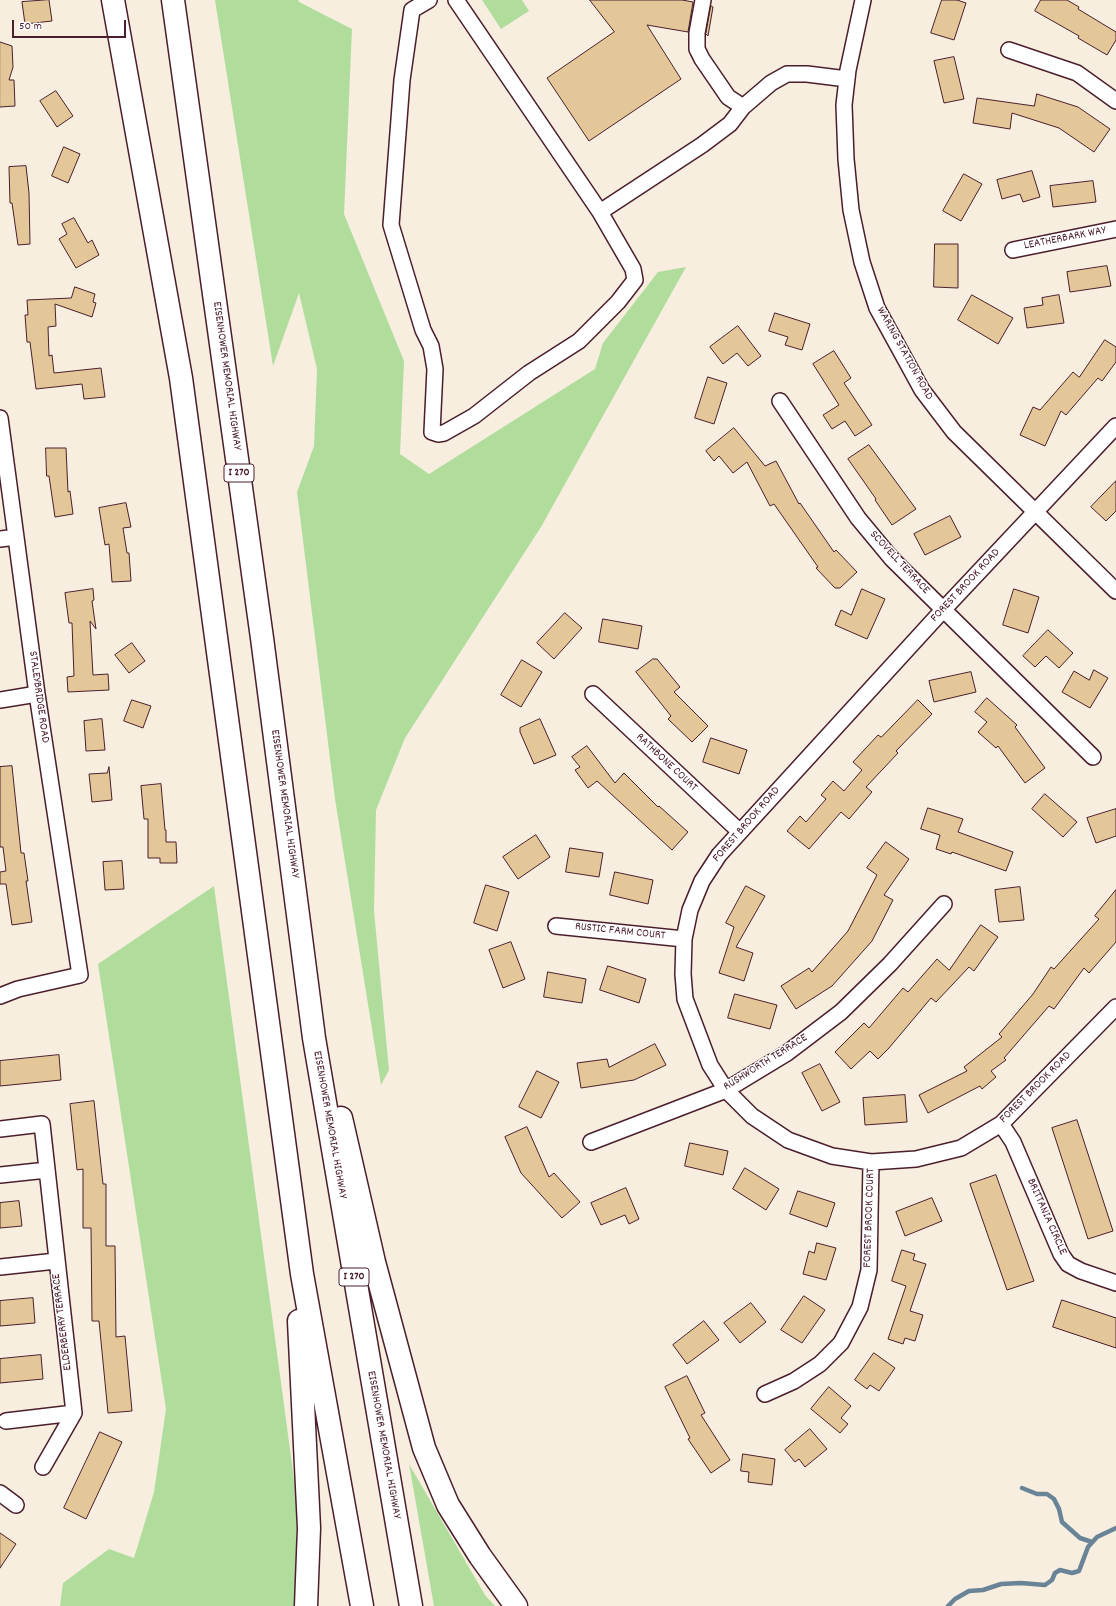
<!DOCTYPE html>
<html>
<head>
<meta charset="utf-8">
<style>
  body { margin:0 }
  #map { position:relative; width:1116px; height:1606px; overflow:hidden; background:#f7eee0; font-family:Dekko,sans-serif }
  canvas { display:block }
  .scale { position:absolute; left:12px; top:20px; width:114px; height:18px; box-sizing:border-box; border:2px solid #4a1f2b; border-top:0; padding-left:5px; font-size:12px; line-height:14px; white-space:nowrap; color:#4a1f2b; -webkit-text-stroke:3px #fff; paint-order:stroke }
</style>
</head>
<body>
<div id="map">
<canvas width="1116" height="1606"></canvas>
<div class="scale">50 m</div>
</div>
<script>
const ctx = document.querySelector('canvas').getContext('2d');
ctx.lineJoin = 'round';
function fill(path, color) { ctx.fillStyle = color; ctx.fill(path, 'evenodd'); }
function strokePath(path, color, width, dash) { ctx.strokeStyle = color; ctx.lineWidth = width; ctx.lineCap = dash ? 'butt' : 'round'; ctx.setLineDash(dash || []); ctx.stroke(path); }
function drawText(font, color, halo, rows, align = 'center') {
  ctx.font = font + ' Dekko,sans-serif'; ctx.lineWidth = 3; ctx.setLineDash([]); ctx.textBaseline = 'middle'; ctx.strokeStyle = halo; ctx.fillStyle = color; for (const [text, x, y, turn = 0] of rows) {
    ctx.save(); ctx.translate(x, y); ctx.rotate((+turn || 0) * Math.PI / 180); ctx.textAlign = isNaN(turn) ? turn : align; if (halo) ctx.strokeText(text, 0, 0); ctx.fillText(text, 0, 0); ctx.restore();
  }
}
fill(new Path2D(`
  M215 0H298L299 2 352 29 344 214 404 361 400 454 429 474 595 369 603 343 658 272 686 267 541 527 405 738 376 810 374 911 389 1070 381 1085 335 799 297 492 314 446 317 369 299 293 273 366Z
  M482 0H522L529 11 501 29Z
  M214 886 296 1494 297 1555 294 1606H60L63 1583 109 1549 134 1558 154 1492 166 1409 98 964Z
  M409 1464 485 1595 495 1606H434Z`), '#b0dd9c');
strokePath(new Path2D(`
  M1022 1488 1037 1494H1047L1054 1499 1059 1509 1062 1522 1080 1538 1092 1542
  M948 1606 955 1599 969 1591 983 1590 1001 1584 1021 1583 1045 1585 1052 1580 1055 1573 1060 1570 1072 1573 1079 1571 1088 1547 1097 1537 1116 1528`), '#698496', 4.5);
const building = new Path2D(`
  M49 0 52 21 25 24 22 2Z
  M590 0H682L693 2 688 32 647 25 681 79 589 141 547 78 614 32Z
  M942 0H957L966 3 954 40 931 33Z
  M1041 0H1067L1079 7 1078 9 1116 32V40L1107 55 1078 38 1079 36 1035 11Z
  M711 6 713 7 708 36 706 34Z
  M0 42 12 46 13 67 9 80H14L15 106 0 107Z
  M954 57 964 99 944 103 934 61Z
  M56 91 73 116 57 127 40 101Z
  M1037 94 1078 107 1110 129 1094 152 1059 128 1012 113 1010 129 973 123 977 98 1034 106Z
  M64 147 80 154 68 183 52 176Z
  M26 166 29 193 30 244 18 245 12 203H10L9 167Z
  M1032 171 1040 197 1023 202 1020 194 1002 199 997 180Z
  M964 174 982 184 961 221 943 211Z
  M1093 181 1096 202 1053 207 1050 186Z
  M74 218 88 243 92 240 99 255 76 268 59 239 67 234 62 224Z
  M935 244H958V288L934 287Z
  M1107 266 1111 286 1070 292 1067 272Z
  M75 287 95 294 93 302 96 303 92 317 55 304 56 326 48 327 49 356 52 355 54 373 101 368 105 397 84 399 82 384 36 389 30 342H27L25 315H28L27 300 71 298Z
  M972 295 1013 318 998 344 958 320Z
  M1059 295 1064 323 1027 328 1024 308 1043 305 1042 298Z
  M775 313 810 324 802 350 785 345 788 337 769 331Z
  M738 326 761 356 748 366 737 353 723 364 710 347Z
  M1105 340 1116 347V362L1102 381 1098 378 1066 415 1061 411 1045 446 1020 435 1033 407 1040 410 1073 372 1079 377Z
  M834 351 851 378 844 383 872 425 855 436 845 421 832 429 823 415 839 405 813 364Z
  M708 377 727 383 714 424 695 418Z
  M734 428 765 466 776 461 799 504 800 503 834 552 836 550 857 572 840 588H835L816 568 818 567 774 504 770 506 747 462 733 473 719 456 714 461 706 451Z
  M869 445 916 509 892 525 875 500 876 499 848 459Z
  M46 448H66L68 492 70 491 73 514 55 517 49 476H47Z
  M1116 481V511L1106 521 1091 507Z
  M126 503 131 527 123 528 127 553H129L131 581 112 582 109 544 105 545 99 508Z
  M950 516 961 537 925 555 914 534Z
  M93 589 94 600 92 601 96 629 90 621 93 675 108 674 109 690 68 692 67 677 74 676 72 623H69L65 593Z
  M862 589 885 599 867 639 835 625 841 610 851 615Z
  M1014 589 1039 597 1028 633 1003 625Z
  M565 613 582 628 554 659 537 643Z
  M603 619 642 626 638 649 599 642Z
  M1048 630 1073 653 1059 668 1046 656 1035 667 1023 656Z
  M132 643 145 661 129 673 115 655Z
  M653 659H657L680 687 674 692 708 726 692 742 668 719 671 716 636 672Z
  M522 660 542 672 521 707 501 695Z
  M1094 670 1108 678 1090 708 1062 692 1074 671 1089 680Z
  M971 672 976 692 934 702 929 681Z
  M987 698 1017 725 1015 727 1045 768 1025 783 998 746 996 748 978 732 987 722 975 712Z
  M132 700 151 706 143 728 124 721Z
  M918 700 932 714 896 751 898 753 866 787 872 792 849 819 841 812 809 849 787 831 800 816 806 822 826 799 821 795 833 781 844 791 862 770 853 762 878 735 881 737Z
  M102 719 105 750 86 751 84 721Z
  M540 719 556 755 534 764 520 732V728Z
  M711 738 747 750 739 774 703 762Z
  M587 746 615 783 624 773 658 807 659 806 688 832 672 850 597 781 588 788 575 770 580 767 572 757Z
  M12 766 21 853H24L28 881H26L32 922 12 925 6 884H0V872L6 871 3 847H0V767Z
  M109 767 112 800 92 802 89 774 107 773Z
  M161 784 165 830H166V842H176L177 863H160V858H148V819H144L141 786Z
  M1045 794 1077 822 1063 837 1032 809Z
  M928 808 963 819 958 832 1013 852 1006 871 952 852 951 854 936 849 940 835 921 829Z
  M1116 809V836L1096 843 1087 818Z
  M536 835 550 857 518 879 503 857Z
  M886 842 909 859 884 895 893 900 872 941 832 986 796 1009 781 986 809 968 812 972 848 931 877 875 867 868Z
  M570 848 603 853 599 877 566 872Z
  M122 861 124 889 105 890 103 862Z
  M615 872 653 880 648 904 610 895Z
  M486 885 509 892 497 931 474 923Z
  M746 886 765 896 736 947 753 953 744 981 719 973 734 927 726 923Z
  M1020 887 1024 920 999 922 995 890Z
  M1116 890V942L1089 973 1084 968 1054 1009 1049 1006 1004 1058 1006 1060 991 1071 996 1077 982 1089 980 1086 928 1113 919 1095 967 1071 964 1067 1002 1037 999 1034 1033 994 1051 967 1054 969 1099 919 1095 916Z
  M981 925 998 937 974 971 969 967 936 1002 931 998 889 1048 878 1059 870 1051 851 1069 835 1052 864 1023 869 1028 903 988 908 992 937 959 949 970Z
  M511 942 525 979 503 988 489 950Z
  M608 966 646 979 639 1003 600 990Z
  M548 972 586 979 582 1003 544 997Z
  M735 994 777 1005 770 1029 728 1018Z
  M655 1044 666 1065 634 1080 581 1088 577 1063 607 1059 609 1067Z
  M59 1055 61 1080 0 1086V1061Z
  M820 1064 840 1102 822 1111 802 1073Z
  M537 1071 559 1082 541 1118 519 1107Z
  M905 1095 907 1122 865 1125 863 1098Z
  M94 1101 103 1184H106V1246H115L116 1337 125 1336 132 1411 108 1413 99 1321H92L91 1228H83V1169L77 1170 70 1104Z
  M1077 1120 1113 1231 1088 1239 1052 1128Z
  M527 1127 549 1177 554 1173 580 1202 562 1218 521 1173 505 1137Z
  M690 1143 728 1151 723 1175 685 1166Z
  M745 1168 779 1189 766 1210 733 1189Z
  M996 1175 1034 1281 1007 1290 970 1184Z
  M626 1188 639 1219 629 1224 625 1215 601 1225 591 1203Z
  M798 1191 835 1203 827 1227 790 1214Z
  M932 1198 942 1221 905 1236 896 1212Z
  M19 1201 22 1226 0 1228V1203Z
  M817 1243 836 1248 826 1280 803 1274 809 1251 814 1253Z
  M902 1250 915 1254 913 1260 926 1264 910 1311 923 1315 915 1341 905 1338 903 1344 888 1339 906 1286 892 1281Z
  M804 1296 825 1310 802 1343 781 1330Z
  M33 1298 35 1323 0 1326V1301Z
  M1062 1300 1116 1318V1348L1053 1327Z
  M751 1303 766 1322 740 1343 724 1323Z
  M704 1321 719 1340 687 1364 673 1345Z
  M874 1353 895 1368 879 1391 870 1385 867 1389 855 1380Z
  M41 1355 43 1379 0 1383V1359Z
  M687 1376 705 1413 701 1415 730 1460 711 1473 688 1439 690 1438 665 1387Z
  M829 1387 851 1406 841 1418 848 1424 840 1433 811 1409Z
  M810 1429 827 1449 805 1467 799 1459 795 1462 785 1450Z
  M100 1432 122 1442 86 1519 64 1508Z
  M743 1454 775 1459 772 1485 748 1482 749 1472 741 1471Z
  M0 1533 16 1544 0 1568Z`);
fill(building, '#e4c798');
strokePath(building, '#4a1f2b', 1);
const minor = new Path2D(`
  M429 0 412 10 402 80 391 225 423 330 431 346 435 369 432 432 438 434 444 433 474 416 529 373 579 341 618 302 635 280 633 269 600 212
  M456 0 600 212 702 145 730 124 743 107 771 83 787 74H807L847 79
  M703 0 697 33V49L702 59 728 97 743 107
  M863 0 848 70 844 105 846 159 851 210 862 262 877 308 922 390 954 432 1116 591
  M1009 50 1077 73 1116 101
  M1013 250 1116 229
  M780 401 858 518 892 559 1093 757
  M0 418 37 694 80 975 18 989 0 996
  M1116 426 943 610 719 855 702 881 690 910 684 939 683 974 685 999 710 1065 726 1090 752 1116 788 1140 832 1156 871 1162 916 1159 961 1148 1001 1124 1116 1007
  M0 539 16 537
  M593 694 739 831
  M0 700 37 694
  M556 926 684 939
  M1001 1124 1013 1142 1061 1254 1068 1264 1081 1271 1116 1283
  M0 1129 42 1124 74 1413 43 1467
  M591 1142 726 1090 787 1053 841 1012 890 964 944 904
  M0 1175 47 1170
  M0 1267 56 1261
  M765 1394 794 1381 820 1364 841 1343 860 1307 869 1270 871 1162
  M6 1421 74 1413
  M0 1493 16 1505`);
const highway = new Path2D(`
  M113 0 181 378 302 1274 362 1606
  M173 0 262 638 314 1038 411 1606
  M341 1118 374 1262 424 1448 448 1505 480 1556 516 1606
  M299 1321 309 1528 306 1606`);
strokePath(minor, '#4a1f2b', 18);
strokePath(highway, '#4a1f2b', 25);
strokePath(minor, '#fff', 15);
strokePath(highway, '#fff', 22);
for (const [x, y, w] of [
  [239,473,30],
  [354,1277,30]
]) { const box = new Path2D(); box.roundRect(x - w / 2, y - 9, w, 18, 3); ctx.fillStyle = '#fff'; ctx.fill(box); strokePath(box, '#4a1f2b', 1); }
drawText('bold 11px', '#4a1f2b', null, [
  ["I 270",239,473],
  ["I 270",354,1277]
]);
drawText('12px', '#4a1f2b', '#fff', [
  ["LEATHERBARK WAY",1065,239,-11],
  ["WARING STATION ROAD",904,354,61],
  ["EISENHOWER MEMORIAL HIGHWAY",226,376,82],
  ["SCOVELL TERRACE",899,563,47],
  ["FOREST BROOK ROAD",966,586,-47],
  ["STALEYBRIDGE ROAD",38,697,82],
  ["RATHBONE COURT",666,763,43],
  ["EISENHOWER MEMORIAL HIGHWAY",284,804,82],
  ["FOREST BROOK ROAD",747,825,-49],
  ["RUSTIC FARM COURT",620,932,6],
  ["RUSHWORTH TERRACE",766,1063,-32],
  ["FOREST BROOK ROAD",1036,1088,-45],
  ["EISENHOWER MEMORIAL HIGHWAY",329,1125,80],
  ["BRITTANIA CIRCLE",1046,1217,66],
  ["FOREST BROOK COURT",870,1218,-88],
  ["ELDERBERRY TERRACE",63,1322,-97],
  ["EISENHOWER MEMORIAL HIGHWAY",383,1445,80]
]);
</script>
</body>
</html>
